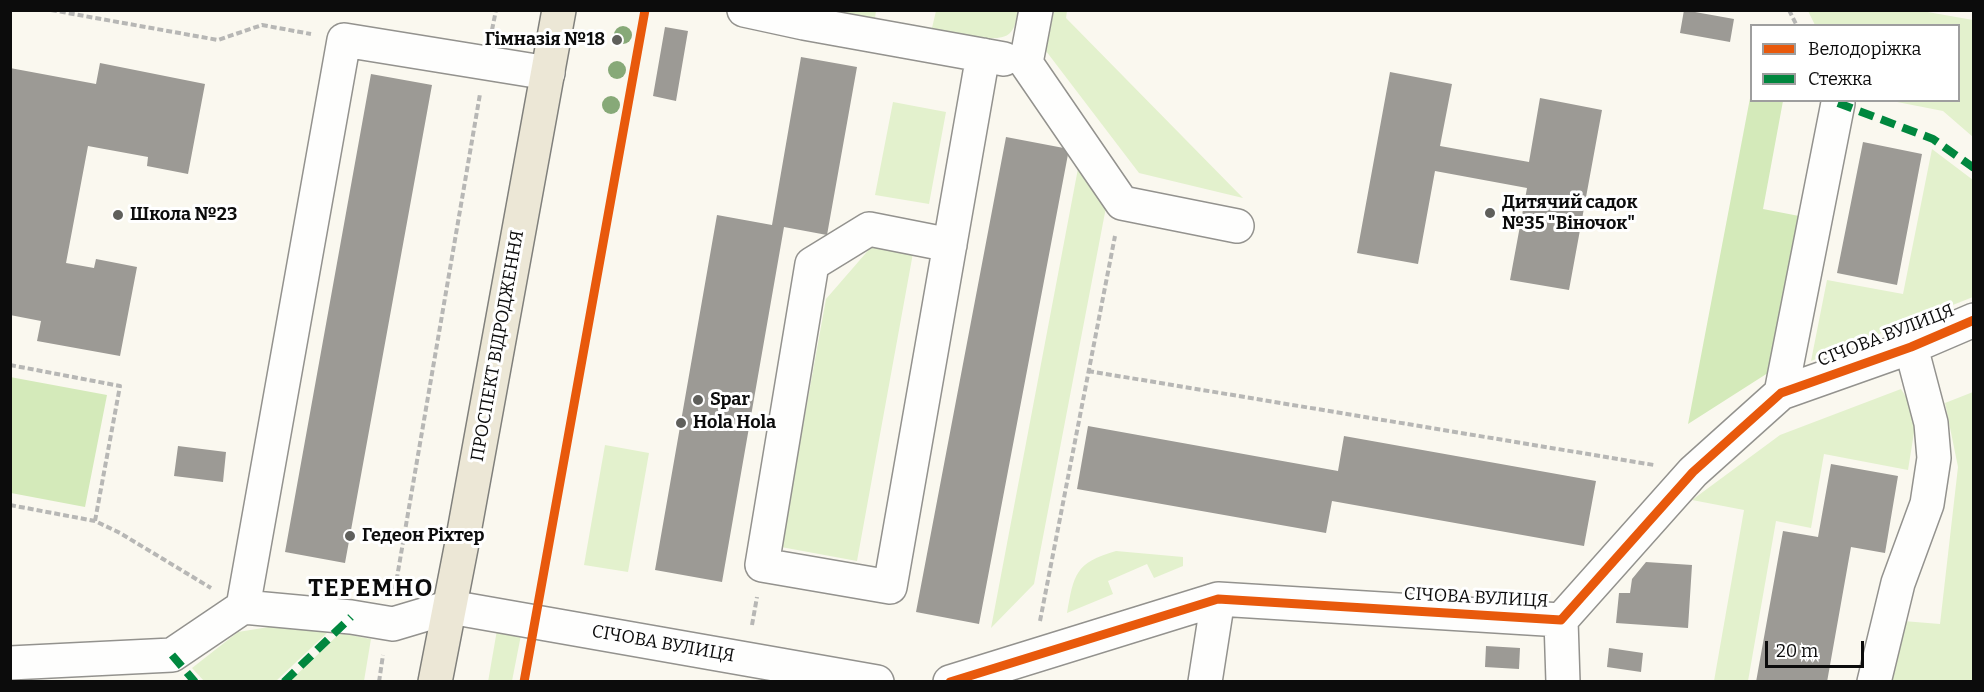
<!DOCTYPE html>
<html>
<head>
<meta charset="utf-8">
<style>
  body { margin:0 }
  #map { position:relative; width:1984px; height:692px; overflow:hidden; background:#faf8ef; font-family:Bitter,serif }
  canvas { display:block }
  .frame { position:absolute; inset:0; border:12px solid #0c0c0c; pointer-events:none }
  .legend { position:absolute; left:1750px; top:24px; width:210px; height:78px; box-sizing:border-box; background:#fff; border:2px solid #9e9e9e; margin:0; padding:8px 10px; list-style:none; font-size:18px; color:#0c0c0c }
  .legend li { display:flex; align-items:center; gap:12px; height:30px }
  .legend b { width:30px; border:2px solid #9e9e9e }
  .scale { position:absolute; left:1765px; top:641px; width:99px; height:27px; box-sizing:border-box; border:3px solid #0c0c0c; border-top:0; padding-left:8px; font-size:18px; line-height:21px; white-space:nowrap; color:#0c0c0c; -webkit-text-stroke:4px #fff; paint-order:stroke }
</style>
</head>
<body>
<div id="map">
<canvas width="1984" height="692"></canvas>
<div class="frame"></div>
<ul class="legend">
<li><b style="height:8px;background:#e8590c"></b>Велодоріжка</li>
<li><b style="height:8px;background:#00873e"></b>Стежка</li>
</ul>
<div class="scale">20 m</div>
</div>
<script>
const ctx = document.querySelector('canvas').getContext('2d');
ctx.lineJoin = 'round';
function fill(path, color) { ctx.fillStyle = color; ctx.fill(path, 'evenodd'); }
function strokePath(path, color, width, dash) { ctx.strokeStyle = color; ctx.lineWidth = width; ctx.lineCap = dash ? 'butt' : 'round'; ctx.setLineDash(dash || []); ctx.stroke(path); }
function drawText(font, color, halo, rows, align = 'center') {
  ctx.font = font + ' Bitter,serif'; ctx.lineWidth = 6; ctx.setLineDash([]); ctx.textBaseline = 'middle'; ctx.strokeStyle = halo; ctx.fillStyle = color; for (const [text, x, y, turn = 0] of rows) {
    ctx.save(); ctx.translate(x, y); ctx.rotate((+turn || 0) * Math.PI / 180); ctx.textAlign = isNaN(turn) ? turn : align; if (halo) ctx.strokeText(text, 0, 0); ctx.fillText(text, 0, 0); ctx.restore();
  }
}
fill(new Path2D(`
  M841 11V10L876 11 875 18 840 12Z
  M936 11V10L1018 11C1016 18 1016 27 1010 33 998 46 949 31 932 28Z
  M1054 11H1067L1066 18 1243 198 1139 173 1046 51Z
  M1808 11H1922L1973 20V137L1943 111 1892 101 1958 100V26L1815 25Z
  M893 102 946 112 929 204 875 195Z
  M1932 149 1973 180V297L1811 361 1827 280 1903 294Z
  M1080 158 1107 202 1034 584 991 628Z
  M872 246 913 253 857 561 781 547 826 299Z
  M1901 389 1917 414 1908 470 1824 454 1811 528 1776 521 1748 681H1714L1744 510 1692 500 1780 435Z
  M1973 392V681L1890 682 1903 621 1940 624 1958 467 1945 403Z
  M605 445 649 453 628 572 584 565Z
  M1116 551 1183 557V566L1154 578 1147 564 1108 581 1113 594 1067 613C1074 574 1075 563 1116 551Z
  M281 625 327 633 276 681H204L192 668 238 632Z
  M497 630 521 635 512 681 488 682Z
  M340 633 371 639 364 681H290Z`), '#e3f1cd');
fill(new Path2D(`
  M1751 93 1752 100 1783 101 1763 209 1799 216 1771 371 1688 424Z
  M10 377 107 395 85 507 11 493Z`), '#d4eaba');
fill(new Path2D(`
  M1684 10 1734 19 1730 42 1680 33Z
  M665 27 688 31 676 101 653 96Z
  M801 57 857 67 827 235 784 227 722 582 655 570 717 215 772 225Z
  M100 63 205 84 188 174 147 166 148 157 88 146 66 263 94 268 96 259 137 267 120 356 37 341 41 321 10 315V68L96 84Z
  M1390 72 1452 84 1440 146 1529 162 1540 98 1602 110 1569 290 1510 280 1527 188 1435 171 1418 264 1357 253Z
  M371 74 432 85 345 563 285 552Z
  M1006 137 1069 149 979 624 916 612Z
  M1863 142 1922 154 1897 285 1837 273Z
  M1088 426 1338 471 1344 436 1596 481 1584 546 1332 501 1326 533 1077 489Z
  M178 446 226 452 223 482 174 476Z
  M1831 464 1898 476 1885 553 1851 547 1827 682H1756L1783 531 1818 537Z
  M1646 562 1692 565 1688 628 1616 623 1619 593H1630L1632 579Z
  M1486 646 1520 648 1519 669 1485 667Z
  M1609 648 1643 653 1641 672 1607 667Z`), '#9c9a95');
const minor = new Path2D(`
  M744 10 804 23 1004 59
  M1036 10 1026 63 1122 203 1237 226
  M950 245 869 229 812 264 762 565 890 587 983 55
  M1781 393 1838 103
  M243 607 344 40 548 73
  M1561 620 1563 682
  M10 663 172 655 243 607 351 617 393 624 450 607 877 682
  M950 682 1218 599 1561 620 1693 472 1781 393 1911 347 1974 320
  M1205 682 1218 599
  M1874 682 1898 583 1927 504 1934 458 1931 423 1911 347`);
const major = new Path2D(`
  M435 682 462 543 559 10`);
strokePath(minor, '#93928e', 36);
strokePath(major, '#80807c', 36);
strokePath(new Path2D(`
  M51 10 218 40 262 25 311 34
  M1789 10 1797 26
  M492 30 496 10
  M10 365 120 386 95 521
  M1088 371 1654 465
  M10 505 95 521 120 533 211 588
  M395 589 480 94
  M1040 621 1115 236
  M752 625 757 597
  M379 682 383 655`), '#b7b7b5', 4, [6, 3]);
strokePath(minor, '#fefefd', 33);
strokePath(major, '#ece7d6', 33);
strokePath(new Path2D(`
  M1838 103 1933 139 1974 168
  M172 655 195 682
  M284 682 351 617`), '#00873e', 8, [15, 8]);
strokePath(new Path2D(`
  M524 682 645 10
  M950 682 1218 599 1561 620 1693 472 1781 393 1911 347 1974 320`), '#e8590c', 9);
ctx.fillStyle = '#87a978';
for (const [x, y] of [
  [623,35],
  [617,70],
  [611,105]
]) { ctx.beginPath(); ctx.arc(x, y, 9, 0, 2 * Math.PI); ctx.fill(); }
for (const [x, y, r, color] of [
  [617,40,6,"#5f5f5b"],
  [1490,213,6,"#5f5f5b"],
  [118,215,6,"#5f5f5b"],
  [698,400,6,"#5f5f5b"],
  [681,423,6,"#5f5f5b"],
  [350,536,6,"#5f5f5b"]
]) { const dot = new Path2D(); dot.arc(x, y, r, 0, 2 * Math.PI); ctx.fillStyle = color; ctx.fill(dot); strokePath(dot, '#fff', 2); }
drawText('bold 18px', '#0c0c0c', '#fff', [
  ["Гімназія №18",605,40,"right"],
  ["Дитячий садок",1502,203],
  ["№35 \"Віночок\"",1502,224],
  ["Школа №23",130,215],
  ["Spar",710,400],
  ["Hola Hola",693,423],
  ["Гедеон Ріхтер",362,536]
], 'left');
drawText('18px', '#0c0c0c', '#fff', [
  ["СІЧОВА ВУЛИЦЯ",1886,336,-21],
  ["ПРОСПЕКТ ВІДРОДЖЕННЯ",498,346,-80],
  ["СІЧОВА ВУЛИЦЯ",1476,598,3],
  ["СІЧОВА ВУЛИЦЯ",663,644,10]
]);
ctx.letterSpacing = '1.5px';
drawText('bold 24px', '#0c0c0c', '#fff', [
  ["ТЕРЕМНО",371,589]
]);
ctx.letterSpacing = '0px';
</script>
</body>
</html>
